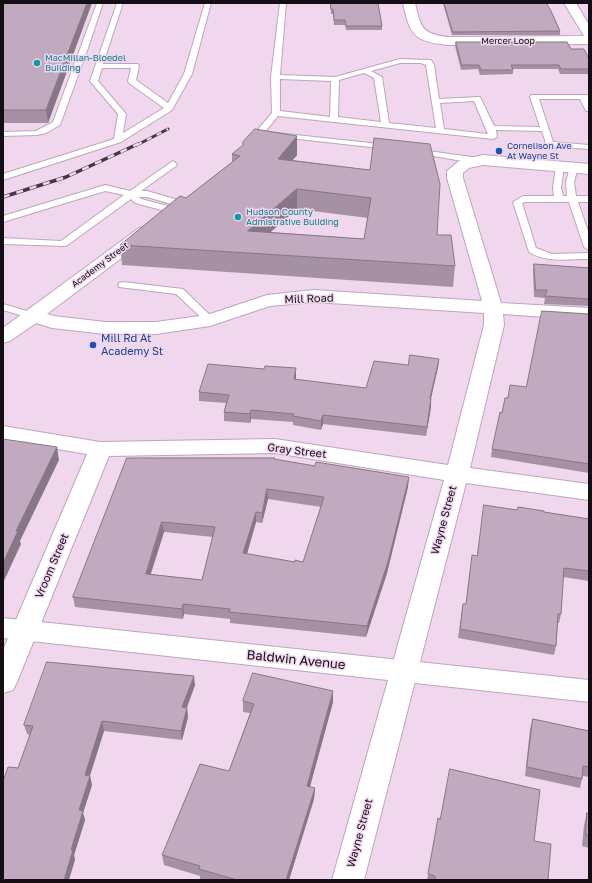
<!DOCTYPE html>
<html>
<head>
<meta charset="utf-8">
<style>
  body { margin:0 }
  #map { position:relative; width:592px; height:883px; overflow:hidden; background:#f0d7ee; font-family:"Golos Text",sans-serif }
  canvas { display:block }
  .frame { position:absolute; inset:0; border:4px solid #160e15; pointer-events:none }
</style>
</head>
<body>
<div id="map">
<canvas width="592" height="883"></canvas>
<div class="frame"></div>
</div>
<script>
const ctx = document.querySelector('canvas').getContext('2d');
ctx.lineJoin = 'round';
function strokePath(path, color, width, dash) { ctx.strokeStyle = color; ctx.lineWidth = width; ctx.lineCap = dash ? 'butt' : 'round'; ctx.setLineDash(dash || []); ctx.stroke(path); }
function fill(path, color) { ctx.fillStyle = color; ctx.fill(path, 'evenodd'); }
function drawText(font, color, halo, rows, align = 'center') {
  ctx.font = font + ' "Golos Text",sans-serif'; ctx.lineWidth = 3; ctx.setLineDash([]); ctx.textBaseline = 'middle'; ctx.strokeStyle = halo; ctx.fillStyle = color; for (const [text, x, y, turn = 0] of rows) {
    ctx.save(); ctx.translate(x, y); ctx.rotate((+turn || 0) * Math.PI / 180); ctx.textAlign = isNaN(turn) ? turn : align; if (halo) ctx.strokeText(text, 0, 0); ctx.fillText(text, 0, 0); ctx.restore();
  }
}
const lane = new Path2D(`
  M97 3H103L88 48 60 125 46 133 37 135 3 136V132L36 131 53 122Z
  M117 3H123L103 64H138L139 66 136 80 168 103 184 74 205 3H211L192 74 172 110 121 142 3 180V174L114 139 118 114 90 81ZM102 68H131L128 81 129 83 164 108 123 133 126 114 98 81Z
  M280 3H286L280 75 335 77 400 59 428 60H431L434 65 439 99 480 97 494 126 540 127 530 97 531 95H589V111H586L580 99H539L553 142 589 145V149L547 146 542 131 496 130 497 137 493 139 278 116 254 145H248V141L272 113 271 77ZM400 63H421L426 65 436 128 389 123 382 77 371 71ZM364 73 374 78 381 122 338 117 339 80ZM280 79 331 81 330 117 280 111ZM474 101 488 134 444 129 440 103Z
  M277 133 389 145 393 147 389 149 280 137H277Z
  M414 149 479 158 483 161 479 164 417 153H414L413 151Z
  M173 161 177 164 176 166 141 191H147L185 202 186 204 185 206 182 207 147 197H139L141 199 176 208 178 210 176 212 173 213 135 203 131 199 66 246 3 244V238L61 241 124 195 105 191 3 222V216L105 185 130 191Z
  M560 163 564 166 561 188 563 196H567L566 182 570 167 574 164 578 167 574 182 576 196H589V202H578L589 234V250L584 247 569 202H525L522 203 536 248 552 254 589 253V259C568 259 547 263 529 252L513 202 523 196H554L553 188 556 166Z
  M123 282 183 289 215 320 214 322H206L176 294 119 287 118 285 119 283Z
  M3 304 37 314 38 316 33 319 3 310Z`);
const street = new Path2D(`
  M403 3H415C421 27 421 34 448 37L584 36 564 3H576L589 25V44L448 45C414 41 410 36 403 3Z
  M483 155 589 164V174L483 165 469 168 463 173V178L501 303 589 308V320L503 314 504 325 470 468 589 484V500L466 483 364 880H332L444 480 275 453 109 456 17 682 13 690 3 693V650L87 454 3 440V426L100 442 275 439 448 465 484 325V313L314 302 270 306 210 326 156 334H105L52 328 36 323 10 341 3 343V328L139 228 145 227 151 228 154 232 151 236 47 314 54 316 105 322H156L207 315 267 295 314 290 482 301 447 178V171L459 161Z`);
const secondary = new Path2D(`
  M3 618 589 680V702L3 638Z`);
strokePath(lane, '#bda5bb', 2);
strokePath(street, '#bda5bb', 2);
strokePath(secondary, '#bda5bb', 2);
fill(lane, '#fff');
fill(street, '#fff');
fill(secondary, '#fff');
const railFar1 = new Path2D(`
  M137 145 168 129`);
const rail = new Path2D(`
  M3 197 66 177 138 144`);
strokePath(railFar1, '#433842', 3);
strokePath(rail, '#433842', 3.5);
strokePath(railFar1, '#f0d7ee', 2, [5.5]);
strokePath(rail, '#f0d7ee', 2.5, [7]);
fill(new Path2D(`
  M3 3H92L48 123H3Z
  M331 3 382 26V30H346L345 25H334L333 14H331Z
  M443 3H546L560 31V35H452Z
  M456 42 571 49 589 59V74H560L558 69H513V74L480 75 478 69 461 70 455 46Z
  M243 142 297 155 292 160 370 170 437 235 455 266 453 287 122 265 120 245 186 198 232 162V154L243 146ZM297 209 368 218 364 239 270 232Z
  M534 264 589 268V306L544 304 545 298 534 297 533 271Z
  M589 314V473L491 457 492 449 502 413 508 398 526 387Z
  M439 359 438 367 431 398V407L426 436 323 424 321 430 293 425V422L251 419 250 423 224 421V412L226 403 199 401V392L296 377V380L366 388 408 365Z
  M127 458H275V460L408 487 387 573 366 637 230 623V619L184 614 183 619 75 607 73 597ZM268 499 321 507 303 562H295L247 554 256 522 262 523ZM164 532 213 537 202 580 151 574Z
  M517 510 544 512 589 519V581L563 577 561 614 559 623H558L556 646 554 655 458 638 463 604H466L477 556Z
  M195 685 187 708 188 717 182 740 104 731 90 776 92 785 83 813 85 820 74 855 75 860 30 735 27 734 24 725Z
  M333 691V702L310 787 315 788 314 799 289 880H204L200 879V876L164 865 162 855 229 771 250 713 243 712V701Z
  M533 719 589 731V777L583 776 582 779 580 788 525 776 530 729Z
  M587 813 589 814V848L582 846 584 825Z
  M438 818 534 841 548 880H427Z`), '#a691a4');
fill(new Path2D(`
  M87 3H92L48 123 46 110Z
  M297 136V155L278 178V159Z
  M297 189V209L249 251 248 231Z
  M439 359 438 367 429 407 430 398Z
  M296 368V377L294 388V379Z
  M431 398V407L426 436 427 427Z
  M251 410V419L250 423V414Z
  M323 415V424L321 430V421Z
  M57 447 59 460 20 541 21 544 3 583V563L16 531Z
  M409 477 408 487 387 573 366 637 367 626Z
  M267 489 268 499 262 523V513Z
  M256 512V522L244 564 243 553Z
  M162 522 164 532 147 584 146 574Z
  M183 604 184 614 183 619 182 609Z
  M194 676 195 685 183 716 182 707Z
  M333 691V702L307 797V786Z
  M187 708 188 717 182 740 181 731Z
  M102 721 104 731 87 784 85 775Z
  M90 776 92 785 83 813 85 820 74 855 75 860 69 880H64L79 810Z
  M315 788 314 799 289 880H286Z`), '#877686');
const building = new Path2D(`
  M3 3H87L46 110H3Z
  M331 3H378L382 26H346L345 20H334L333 9H331Z
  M444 3H546L550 9 560 31 453 32Z
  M456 42H567L571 49H584L589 59V69H561L559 65H511L513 70H481L479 65H462Z
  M255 129 297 136 278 159 370 170 374 138 430 144 440 184 437 235H451L455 266 120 245 180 196 186 198 240 156 232 154 243 145V142ZM297 189 371 198 364 239 248 231Z
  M534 264 589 268V299L545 296 547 290H536Z
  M542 311 589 314V464L492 449 500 412 502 413 505 398H508L510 385 526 387Z
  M410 355 439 359 430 398H431L427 427 323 415 321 421 293 416 294 414 251 410 250 414 224 412 229 395 199 392 208 364 264 369 265 366 296 368 294 379 366 388 374 361 408 365Z
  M3 439 57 447 16 531H18L3 563Z
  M127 458H275L274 459 315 466 316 462 409 477 388 562 367 626 229 612 230 609 183 604 182 609 73 597ZM267 489 324 497 303 562 295 560V562L243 553 256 512 262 513ZM162 522 215 527 202 580 146 574Z
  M484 505 517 510 518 507 544 511V512L589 519V571L564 568 561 614H558L556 646 460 629 463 604H466L472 555 477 556Z
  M47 662 194 676 182 707 187 708 181 731 102 721 85 775 90 776 79 810 83 811 71 850H73L64 880H3V781L8 767 18 768 33 726 24 725Z
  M253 673 333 691 307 786 315 788 286 880H237L199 869 200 866 162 855 200 764 229 771 254 704 243 701Z
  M533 719 589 731V767L583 766 582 779 527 767Z
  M450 769 540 790 534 841 551 844 548 880H435V876L428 874 438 818 440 819Z
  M587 813 589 814V835H586Z`);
fill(building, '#c1a9bf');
strokePath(building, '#877686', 1);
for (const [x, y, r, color] of [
  [37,63,4,"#0f9aa8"],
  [499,151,4,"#1a4fb4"],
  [238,217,4,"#0f9aa8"],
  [93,345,4,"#1a4fb4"]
]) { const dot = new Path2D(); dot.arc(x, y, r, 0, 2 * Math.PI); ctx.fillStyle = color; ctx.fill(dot); strokePath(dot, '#f0d7ee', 1.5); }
drawText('9px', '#160e15', '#f0d7ee', [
  ["Mercer Loop",508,41],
  ["Academy Street",100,265,-37]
]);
drawText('9px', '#0d838f', '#f0d7ee', [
  ["MacMillan-Bloedel",45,58],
  ["Building",45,68],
  ["Hudson County",246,212],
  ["Admistrative Buliding",246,222]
], 'left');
drawText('9px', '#164399', '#f0d7ee', [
  ["Cornelison Ave",507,146],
  ["At Wayne St",507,156]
], 'left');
drawText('11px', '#160e15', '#f0d7ee', [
  ["Mill Road",309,299,-2],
  ["Gray Street",297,451,7],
  ["Wayne Street",444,520,-75],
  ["Vroom Street",52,566,-67],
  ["Wayne Street",360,833,-75]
]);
drawText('11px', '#164399', '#f0d7ee', [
  ["Mill Rd At",101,339],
  ["Academy St",101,352]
], 'left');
drawText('13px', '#160e15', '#f0d7ee', [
  ["Baldwin Avenue",296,660,6]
]);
</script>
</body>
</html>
